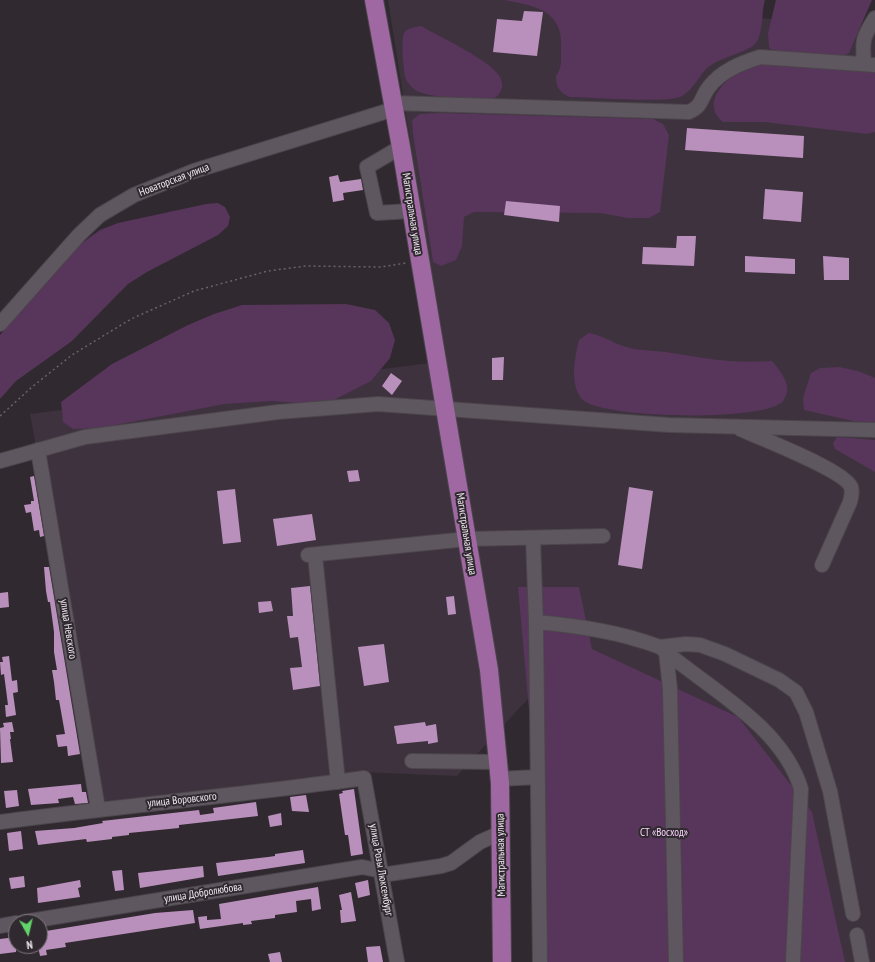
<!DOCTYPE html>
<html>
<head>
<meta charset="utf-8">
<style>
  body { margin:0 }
  #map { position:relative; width:875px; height:962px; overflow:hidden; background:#302930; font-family:"PT Sans Narrow",sans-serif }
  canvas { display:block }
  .north { position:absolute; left:8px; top:914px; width:40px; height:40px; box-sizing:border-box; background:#302930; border:1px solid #7d777d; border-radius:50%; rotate:172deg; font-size:11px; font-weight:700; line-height:16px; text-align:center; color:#f0ebf0 }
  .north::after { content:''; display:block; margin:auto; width:14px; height:18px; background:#61d46a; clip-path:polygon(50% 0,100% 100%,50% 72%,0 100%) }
</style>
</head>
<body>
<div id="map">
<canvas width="875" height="962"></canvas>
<div class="north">N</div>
</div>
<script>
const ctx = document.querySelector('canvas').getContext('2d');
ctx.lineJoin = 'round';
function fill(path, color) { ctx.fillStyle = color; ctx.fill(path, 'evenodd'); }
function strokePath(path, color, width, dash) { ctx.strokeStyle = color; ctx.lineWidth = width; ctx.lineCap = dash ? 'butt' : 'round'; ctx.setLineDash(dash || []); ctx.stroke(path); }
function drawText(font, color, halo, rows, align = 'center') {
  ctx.font = font + ' "PT Sans Narrow",sans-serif'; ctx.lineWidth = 4; ctx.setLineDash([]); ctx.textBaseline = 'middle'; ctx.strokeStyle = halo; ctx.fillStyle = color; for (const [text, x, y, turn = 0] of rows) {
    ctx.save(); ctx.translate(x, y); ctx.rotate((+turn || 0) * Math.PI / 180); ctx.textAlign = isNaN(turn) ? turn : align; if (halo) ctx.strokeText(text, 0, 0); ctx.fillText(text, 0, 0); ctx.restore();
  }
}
fill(new Path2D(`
  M388 0H628L875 33V962H823L572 651 457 776 361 772 103 802 30 414 445 361Z`), '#3d323e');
fill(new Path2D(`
  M504 0H765C761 13 764 34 755 44 749 51 721 58 711 65 699 73 695 89 682 96 669 104 591 97 570 97 560 93 556 88 556 76 562 68 561 59 561 50 564 10 536 6 504 0Z
  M776 0H872L849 53 843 56 775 51 769 48 768 33Z
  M421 26C438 36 492 61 500 77 505 87 501 93 494 99 470 97 442 100 419 92 414 90 408 84 406 79 403 72 401 39 404 33 407 28 416 27 421 26Z
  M769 63 875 72V132L867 134 764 122H723C698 101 730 74 751 66 756 64 763 64 769 63Z
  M441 113 653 119 663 124 669 135 660 212 649 218H628L600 213 474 212 464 217 462 246 456 260 441 266 433 262 413 134 412 120 420 114Z
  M218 203 225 207 230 217 228 226 218 235 147 272 128 284 72 341 16 381 0 399V335L82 243 100 230 118 223 206 204Z
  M346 304 375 310 389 323 395 340 390 358 371 381 330 402 296 403 272 401 224 404 100 428 73 429 63 422 61 402 112 364 188 325 214 314 242 305Z
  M589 333C602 335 613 343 626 347 638 351 652 350 665 352 704 358 732 364 772 361 781 372 794 387 783 401 767 422 598 419 582 399 569 384 575 357 579 340Z
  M839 367 858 371 875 378V423L853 421 804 410 803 398 811 373 820 368Z
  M837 437 875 440V472L835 449 833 443Z
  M518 587H579L592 649 738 717 812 812 845 962H537L534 766Z`), '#58355a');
fill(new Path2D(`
  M524 11 543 12 537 56 493 52 497 19 522 21Z
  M687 128 804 136 803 158 685 150Z
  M338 175 340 182 361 179 363 190 343 193 344 200 333 202 329 177Z
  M765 189 803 192 801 222 763 219Z
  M506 201 560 206 559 222 504 215Z
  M677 236H696L694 266 642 264 643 247 676 248Z
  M745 256 795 259V274L745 272Z
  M823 256 849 258V280H824Z
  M504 357 503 380H492V358Z
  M391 373 402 381 392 395 382 386Z
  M358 470 360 481 349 482 347 471Z
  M34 476 44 536 40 537 39 530 34 531 31 512 26 513 24 505 31 504V501H34L30 477Z
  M629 487 653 491 642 569 618 565Z
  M235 489 241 542 223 544 217 491Z
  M312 514 316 540 277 546 273 519Z
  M44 567H49L80 754 68 756 67 746 58 747 56 735 65 734 59 700H56L54 682 52 670H57L54 652V632L50 602H48L46 591Z
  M310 586 320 686 293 690 290 668 302 667 298 637 290 638 287 616H293L291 588Z
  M8 592 9 607 0 608V593Z
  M454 596 456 614 448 615 446 597Z
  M271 601 273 611 259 613 258 602Z
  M384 644 389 682 364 686 358 647Z
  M9 656 12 681 17 680 18 692 13 693 16 715 6 717 5 705H8L4 674 1 675 0 662H3L2 657Z
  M12 722 14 732H10L11 739H10L13 762 1 763 0 728 4 727 3 723Z
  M425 722 426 726 436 724 438 742 428 744V741L397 744 394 726Z
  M81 784 82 792H86L88 803 75 804 73 797 58 799 59 803 31 805 28 789Z
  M354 789 363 854 351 856 348 835H345L339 794 343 793 342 791Z
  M17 790 19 806 6 808 4 791Z
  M306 795 309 812 292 811 290 797Z
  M256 802 258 816 179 825V828L129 833V835L112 837V839L87 842 86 839 38 845 35 831 74 828 103 823 102 821 199 810 200 815 214 813 213 808Z
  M281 813 282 825 270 827 268 816Z
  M21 831 23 849 9 851 7 833Z
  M303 850 305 863 218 876 216 863 268 857 275 856V854Z
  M203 866 204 877 140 888 138 873Z
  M122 870 124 890 115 891 112 871Z
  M24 876 25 887 11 889 9 878Z
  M80 880 81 887 78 888 80 897 38 903 37 888Z
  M368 880 370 895 358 898 355 883Z
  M318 887 321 909 312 911 311 899 296 901 297 912 275 915V918L251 921 252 924 243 925V923L200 929 198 917 207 916V920L221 919 219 904Z
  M351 892 356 921 341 923 340 910H342L339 895Z
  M193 910 195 923 65 943 66 947 46 950 47 955 40 956 38 946H40V932L155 913Z
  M16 937V952L0 954V939Z
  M380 946 383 962H368L366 947Z
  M280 952 282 962H270L268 954Z`), '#b990bb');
const minor = new Path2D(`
  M864 63C862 40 863 37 875 18
  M393 103 689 112C704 105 700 98 709 87 721 71 741 63 760 57L875 65
  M401 147 367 167 377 213 411 211
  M0 324 79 235 100 215 134 195 194 171 394 109
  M740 429C760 438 844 470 851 487 853 493 851 497 850 502L822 565
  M38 450 98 809
  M0 461 85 437 278 412 378 404 669 425 875 430
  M533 538 536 622C579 626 620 632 660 647 707 688 782 725 801 789L793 962
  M308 555 467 539 603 536
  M315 555 338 782
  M536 622 540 962
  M660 647 686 644 700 645 725 654 779 680 796 692 806 712 830 791 853 914
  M666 652 670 689 676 962
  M412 761 498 762
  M499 779 537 777
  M0 822C121 806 243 795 364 778L397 962
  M382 875 441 866 451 863 480 842 500 833
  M24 922 362 867 382 871
  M0 926 16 923
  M857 935 862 962`);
const major = new Path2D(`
  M374 0 401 147 489 670 500 783 502 962`);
strokePath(minor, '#4c464c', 16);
strokePath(major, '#4c464c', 20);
strokePath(new Path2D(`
  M0 416 32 387 72 355 131 319 194 291 268 271 306 266 380 267 406 263`), '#6a646a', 1.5, [2, 3]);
strokePath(minor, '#5f575f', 14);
strokePath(major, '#9f68a3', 18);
drawText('11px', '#f0ebf0', '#302930', [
  ["Новаторская улица",174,180,-21],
  ["Магистральная улица",412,214,81],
  ["Магистральная улица",466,534,81],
  ["улица Невского",68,629,81],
  ["улица Воровского",182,800,-6],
  ["Магистральная улица",501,855,-91],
  ["улица Розы Люксембург",381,870,80],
  ["улица Добролюбова",203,893,-9]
]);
drawText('11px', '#f8d4fa', '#302930', [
  ["СТ «Восход»",664,833]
]);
</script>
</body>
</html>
